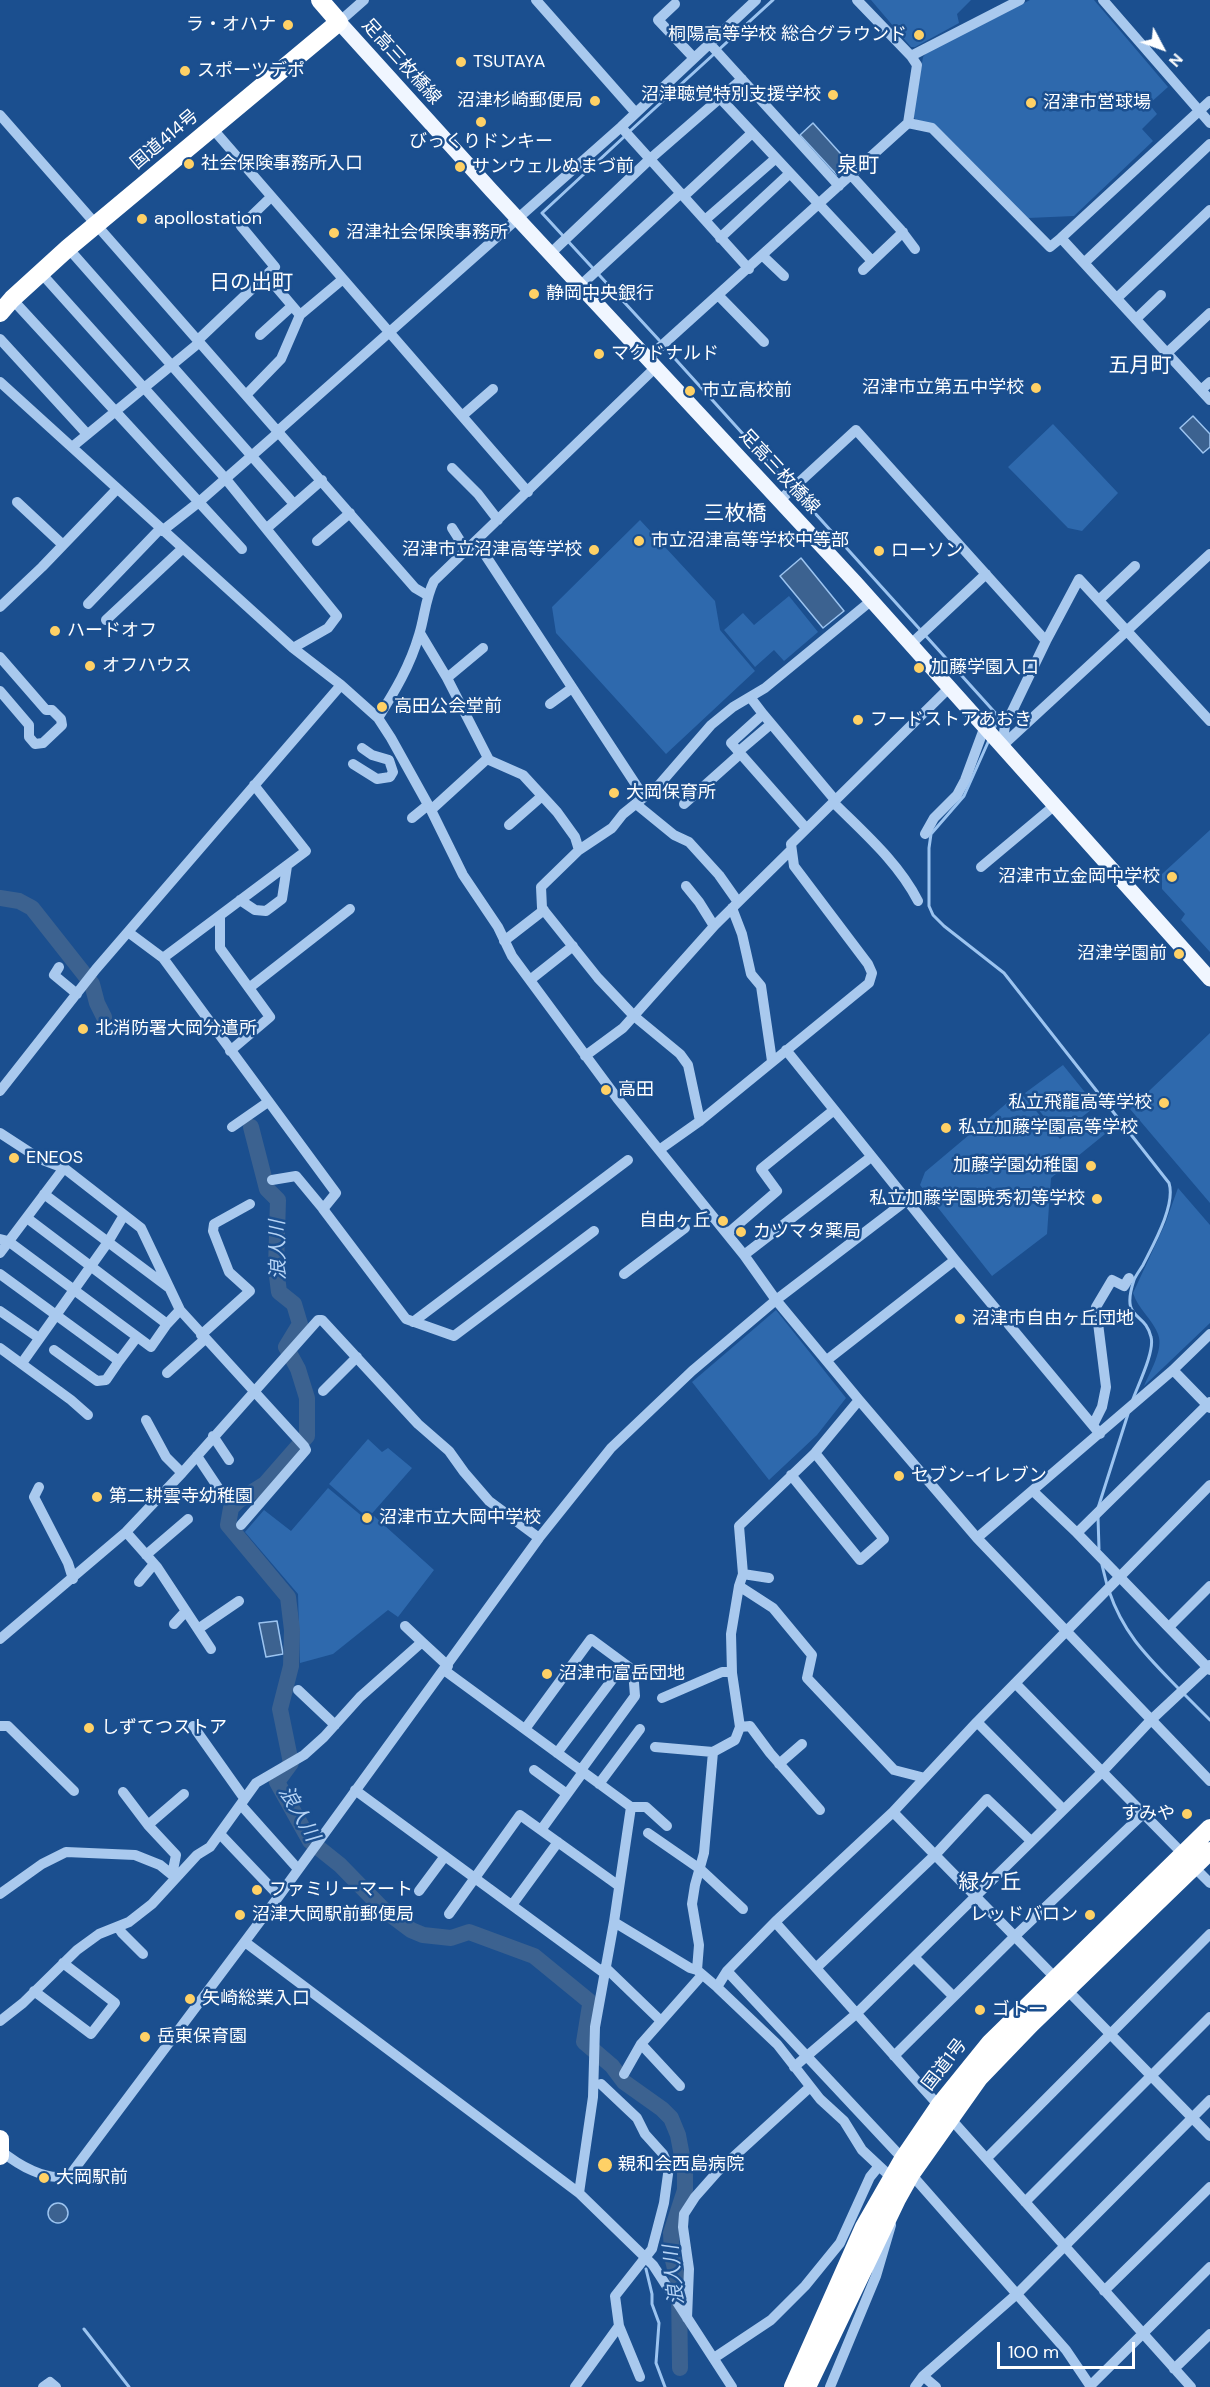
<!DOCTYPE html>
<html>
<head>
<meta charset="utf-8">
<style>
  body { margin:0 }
  #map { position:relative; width:1210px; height:2387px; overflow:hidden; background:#1b4f8f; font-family:"DM Sans",sans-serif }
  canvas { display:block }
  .north { position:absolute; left:1132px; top:18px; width:60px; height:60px; -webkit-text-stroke:4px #1b4f8f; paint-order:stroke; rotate:131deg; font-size:16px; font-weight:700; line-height:24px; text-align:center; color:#fff }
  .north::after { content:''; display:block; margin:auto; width:21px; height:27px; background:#fff; clip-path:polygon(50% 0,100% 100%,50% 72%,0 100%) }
  .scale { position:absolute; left:997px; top:2342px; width:138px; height:27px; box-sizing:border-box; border:3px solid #fff; border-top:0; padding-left:8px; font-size:18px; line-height:21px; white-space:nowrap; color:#fff; -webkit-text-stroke:4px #1b4f8f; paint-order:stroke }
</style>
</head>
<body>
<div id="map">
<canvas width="1210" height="2387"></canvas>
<div class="north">N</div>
<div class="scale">100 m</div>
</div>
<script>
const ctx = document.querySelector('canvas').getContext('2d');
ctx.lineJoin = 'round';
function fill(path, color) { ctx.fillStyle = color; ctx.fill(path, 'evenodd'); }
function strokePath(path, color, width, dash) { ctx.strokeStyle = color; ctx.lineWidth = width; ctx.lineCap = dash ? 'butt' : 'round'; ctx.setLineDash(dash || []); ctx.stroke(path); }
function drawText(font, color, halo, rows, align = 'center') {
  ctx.font = font + ' "DM Sans","Noto Sans JP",sans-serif'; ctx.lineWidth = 5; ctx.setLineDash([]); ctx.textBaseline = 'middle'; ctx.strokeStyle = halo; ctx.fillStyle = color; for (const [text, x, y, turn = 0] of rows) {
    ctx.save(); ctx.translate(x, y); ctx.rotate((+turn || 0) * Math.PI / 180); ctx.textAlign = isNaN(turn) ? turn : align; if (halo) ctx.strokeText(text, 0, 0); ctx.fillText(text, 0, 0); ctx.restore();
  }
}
fill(new Path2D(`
  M871 0H971L957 14 959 23 915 47H911Z
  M1030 0H1094L1168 87 1149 104 1157 114 1142 129 1153 141 1074 216 1028 218 913 117 923 57 927 52Z
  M1053 424 1118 493 1082 531 1068 528 1008 467Z
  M640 520 715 601 720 630 755 671 666 754 556 633 552 607Z
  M789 596 818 632 784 661 774 650 755 667 724 630 743 613 754 625Z
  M1210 830V952L1181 920 1185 914 1162 889V874Z
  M1210 1033V1203L1130 1109Z
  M1063 1065 1096 1106 1059 1135 1025 1093Z
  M1020 1092 1060 1139 1091 1116 1105 1134 1051 1178 1047 1234 992 1276 920 1185 925 1172Z
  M1178 1188 1210 1225V1323L1144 1386C1150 1372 1164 1349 1158 1334 1153 1320 1138 1309 1133 1293L1165 1224Z
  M776 1310 846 1398 817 1435 769 1480 692 1382Z
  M368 1439 382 1452 388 1448 412 1468 368 1518 329 1484Z
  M328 1488 368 1521 374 1516 434 1570 398 1617 388 1610 333 1654 300 1663 298 1594 245 1532 264 1510 291 1531Z`), '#2e69ad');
const water = new Path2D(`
  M813 123 849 163 837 175 800 135Z
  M1193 416 1210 434V447L1203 453 1180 428Z
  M801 558 844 611 823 628 780 576Z
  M277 1621 283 1654 266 1657 259 1623Z
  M48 2213a10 10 0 1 1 20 0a10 10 0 1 1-20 0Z`);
fill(water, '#3c6290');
strokePath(water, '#9cc4f0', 1.5);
strokePath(new Path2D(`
  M630 131 773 0
  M625 136 542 213 659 340
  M668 351 790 486
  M795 491 999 717 994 729
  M989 740 964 796 931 834 929 848V906L933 915 944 926 1004 973 1169 1183C1176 1205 1153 1245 1143 1265 1140 1270 1136 1275 1134 1280 1120 1322 1145 1310 1151 1337 1155 1351 1138 1385 1133 1399
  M1098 1508 1128 1414
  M1098 1517 1099 1549
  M1102 1565 1107 1585
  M1109 1591C1124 1635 1148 1657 1179 1689
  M1184 1694 1210 1720
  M646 2269 652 2294V2304L659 2323 656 2363 665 2387
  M84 2329 129 2387`), '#9cc4f0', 3);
strokePath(new Path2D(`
  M0 898 19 901 32 908 92 984 97 1003 104 1017
  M251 1127 267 1189 278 1200 276 1268 279 1292 294 1304 300 1324 286 1347 298 1369 307 1398V1436L265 1484 238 1501 231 1508 228 1525 288 1597 292 1630 291 1666 280 1709 291 1763 277 1782 310 1841 340 1865 383 1909 411 1930 423 1935 451 1938 469 1932 515 1949 534 1956 589 2001 590 2005 584 2042 612 2066 624 2082 662 2109 671 2118 678 2135 685 2172V2190L671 2233 672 2256 679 2286 680 2368`), '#3c6290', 16);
strokePath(new Path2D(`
  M536 0 635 112
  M1103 0 1210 123
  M675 4 658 20 694 58
  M339 22 364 0
  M709 43 839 186
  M911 56 1020 0
  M720 98 872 261
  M1210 101 1061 238 1210 400
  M0 115 415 588 427 595
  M908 123 932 128 1050 247 1061 238
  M621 127 749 269
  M212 128 528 492
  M851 175 900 229 915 249
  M684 196 752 133
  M705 220 775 159
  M720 238 789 174
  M68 248 294 504
  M551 253 650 159 742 79
  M763 256 784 276
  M1084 263 1210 144
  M863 270 903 232
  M41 273 225 478 337 616 328 628 293 648
  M266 275 300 315
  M581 285 681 193
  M719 296 764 342
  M1117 298 1210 210
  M12 299 242 549
  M1136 319 1161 295
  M260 335 292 306
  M0 339 87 434
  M198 340 275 267 241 226 271 197
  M1167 353 1210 313
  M648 358 908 123 917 65 911 56 857 0
  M0 382 293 648 341 685 378 718 391 738 431 810 463 875 498 927 512 956 617 1098 744 1255 776 1300 859 1400 977 1538 1210 1781
  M1201 390 1210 382
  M247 394 281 359 300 315 343 279
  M462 416 493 389
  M279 430 621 127 756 0
  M72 447 200 342
  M452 468 478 494 498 520
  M780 500 856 430 1046 641 1005 726 1002 746
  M17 502 63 545
  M267 528 322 480
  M452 528 466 550
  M162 531 199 502 280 431
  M317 541 350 513
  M476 541 644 797
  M1099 600 1135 566
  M88 604 160 529
  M0 607 42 567 117 489
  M106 620 182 549
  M420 633 447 678 489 760 523 775 557 812 575 837 579 850 541 887 542 908 598 978 634 1016 680 1054 688 1065 700 1121
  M1046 641 1079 579 1210 721
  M911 644 986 574
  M0 657 46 710H52L61 719 62 725 43 743 35 744 29 737V725L0 691
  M447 678 483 648
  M750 697 763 714 731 743 806 828
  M550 704 572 688
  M763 714 835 800
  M378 718C395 691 410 666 419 635 425 616 425 599 434 581L656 367
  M1002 746 1210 554
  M738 752 771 724
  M353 764 377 779 390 777 393 772 389 760 372 755 362 748
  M254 785 306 851 163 958 336 1193 323 1209 406 1319 454 1336 594 1231
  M833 802C864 833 898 862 918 901
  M636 804 674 835 689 842 719 875 738 902
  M684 804 740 754
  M431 810 488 758
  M412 818 428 805
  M509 825 542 796
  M925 834 934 818 957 795 965 780 985 726
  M579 850 612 828 623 814 659 785 711 725 733 707 765 688 872 600
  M981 867 1055 805
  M686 886 699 902 714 926
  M240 900 255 910 266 911 282 899 287 866
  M732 908 742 934 751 974 761 986 772 1061
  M220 916V948L270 1017 230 1051
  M128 932 163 958
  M504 941 544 910
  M59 967 54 975 77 994
  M530 980 573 946
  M249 988 350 909
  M786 1050 955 1260 1100 1434
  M585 1056 623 1028 715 925 790 851
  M0 1091 96 969 341 685
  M232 1127 268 1102
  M0 1133 40 1159 64 1168 141 1228 180 1310 304 1446 306 1450 241 1525
  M659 1150 700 1121 869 983 872 973 868 964 794 866 791 844 950 687
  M272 1180 296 1176 325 1211
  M44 1194 168 1287
  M27 1218 167 1324
  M727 1234 777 1191 761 1169 834 1110
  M0 1239 8 1241 151 1347 167 1324 180 1310
  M0 1253 64 1168
  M744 1255 871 1157
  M0 1274 119 1361 106 1380 97 1381 54 1350
  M624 1274 685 1228
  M0 1311 39 1338
  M413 1322 628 1160
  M201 1335 250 1291 229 1272 213 1231 214 1224 250 1204
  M0 1348 71 1400 88 1415
  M827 1360 955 1260
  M119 1361 137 1337
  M22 1363 108 1242 124 1215
  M1173 1370 1210 1408
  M167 1373 205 1339
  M323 1391 357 1357
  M146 1420 166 1457 182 1473
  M1093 1425 1102 1407 1106 1387 1096 1307 1112 1280 1124 1286 1129 1278
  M213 1436 229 1460
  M197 1456 219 1489
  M791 1475 860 1560 884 1539 815 1453
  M39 1487 34 1497 68 1563 73 1579
  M1034 1492 1077 1533 1210 1670
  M126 1532 157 1567 211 1649
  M1077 1533 1210 1402
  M977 1538 1173 1370 1210 1334
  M146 1555 188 1519
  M743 1574 769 1578
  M139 1582 154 1564
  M739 1586 773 1608 812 1655 807 1678 894 1770 925 1778
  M174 1624 186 1611
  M405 1626 422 1642
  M1169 1627 1210 1586
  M198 1629 239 1601
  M0 1639 126 1532 182 1473 318 1320H322L418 1424 449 1451 464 1472 489 1501 539 1538
  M444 1670 631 1807 614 1922 595 2027 593 2097 579 2193
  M1016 1684 1183 1854
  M298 1690 335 1725
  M662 1698 722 1672H732
  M977 1722 1063 1809
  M0 1726H8L74 1791
  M193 1726 244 1798
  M740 1727 750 1726 770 1753 820 1810
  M525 1729 591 1639 633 1670 635 1696 581 1770
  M655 1747 713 1752
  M557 1753 624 1664
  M779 1764 802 1744
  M534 1770 567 1794
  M599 1784 640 1729
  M355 1790 604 1973
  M123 1792 148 1825 176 1855 172 1875
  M241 1805 298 1869
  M631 1807H646L667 1826
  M893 1812 1210 2136
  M148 1825 184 1794
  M541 1830 583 1772
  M648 1833 700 1869 743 1909
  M220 1834 279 1896
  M1194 1867 1210 1883
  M419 1891 445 1856
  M0 1894 42 1864 66 1852 135 1855 160 1865 176 1878
  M512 1905 558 1842
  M449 1914 520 1815 619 1886
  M614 1922 690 1968 697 1970 717 1987 777 2044 820 2099 844 2121 862 2150 893 2179
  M775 1922 939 2106
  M118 1927 122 1933 143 1954
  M245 1942 579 2193 653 2265 732 2387
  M914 1957 953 1996
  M605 1967 661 2021
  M816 1968 935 1855 987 1799 1031 1841
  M697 1970 699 1945 692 1904 695 1885 704 1853 713 1752 735 1740 740 1727 732 1673 731 1634 739 1586 743 1574 739 1526 815 1453 859 1400
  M727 1971 903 2159
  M717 1987 727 1971 775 1922 893 1812 977 1722 1210 1485
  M34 1991 91 2034 115 2003 63 1963
  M0 2021 23 2003 77 1950 99 1934 129 1922 152 1904 197 1855 210 1847 256 1783 304 1755 324 1737 360 1697 422 1642 448 1666
  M641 2044 680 2086
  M894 2056 1014 1937 1143 1814
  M794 2067 856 2014 1102 1772 1151 1720 1210 1665
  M624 2074 641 2044 702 1975
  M950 2118 1191 2387
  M0 2150C17 2164 47 2183 70 2175L279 1896 539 1538 611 1448 692 1371 776 1300 907 1200
  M987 2158 1210 1934
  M911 2174 1066 2350 1091 2387
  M1025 2202 1210 2017
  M1104 2291 1210 2187
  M687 2318 689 2269 683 2227 684 2214 695 2197 718 2171 810 2087
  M619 2326 640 2377
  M714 2358 771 2320 805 2286 840 2243 870 2177 879 2166
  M1174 2369 1210 2334
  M923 2376 936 2387
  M1090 2386 1210 2267
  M43 2387 50 2382 56 2387
  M575 2387 619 2326 615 2296 652 2249 664 2203 669 2167 663 2154 645 2134 637 2118 601 2084
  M830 2387 876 2276 891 2225
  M915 2387 923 2376 1018 2293 1210 2100`), '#a9c9ee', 10);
strokePath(new Path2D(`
  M339 22 491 190 855 582 1210 979`), '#f0f6ff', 15);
strokePath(new Path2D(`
  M0 313 12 299 68 248 339 22 320 0
  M0 2139V2156
  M793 2387 864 2227 903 2159 939 2106 990 2043 1210 1828
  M807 2387 897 2199 911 2174 979 2078 1031 2024 1210 1851`), '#fff', 18);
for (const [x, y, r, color] of [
  [288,25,6,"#ffd166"],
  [919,35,6,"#ffd166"],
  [461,62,6,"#ffd166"],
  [185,71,6,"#ffd166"],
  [833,95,6,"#ffd166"],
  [595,101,6,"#ffd166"],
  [1031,103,6,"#ffd166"],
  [481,122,6,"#ffd166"],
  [189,164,6,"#ffd166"],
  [460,167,6,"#ffd166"],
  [142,219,6,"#ffd166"],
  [334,233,6,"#ffd166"],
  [534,294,6,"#ffd166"],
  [599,354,6,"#ffd166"],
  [1036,388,6,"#ffd166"],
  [690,391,6,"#ffd166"],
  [639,541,6,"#ffd166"],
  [594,550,6,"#ffd166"],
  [879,551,6,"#ffd166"],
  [55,631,6,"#ffd166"],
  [90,666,6,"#ffd166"],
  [919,668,6,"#ffd166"],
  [382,707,6,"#ffd166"],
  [858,720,6,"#ffd166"],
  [614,793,6,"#ffd166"],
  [1172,877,6,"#ffd166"],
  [1179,954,6,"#ffd166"],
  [83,1029,6,"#ffd166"],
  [606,1090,6,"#ffd166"],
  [1164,1103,6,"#ffd166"],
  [946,1128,6,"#ffd166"],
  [14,1158,6,"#ffd166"],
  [1091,1166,6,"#ffd166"],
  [1097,1199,6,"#ffd166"],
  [723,1221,6,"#ffd166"],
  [741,1232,6,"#ffd166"],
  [960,1319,6,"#ffd166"],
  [899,1476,6,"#ffd166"],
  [97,1497,6,"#ffd166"],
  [367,1518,6,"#ffd166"],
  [547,1674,6,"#ffd166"],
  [89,1728,6,"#ffd166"],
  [1187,1814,6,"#ffd166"],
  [257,1890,6,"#ffd166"],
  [240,1915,6,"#ffd166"],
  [1090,1915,6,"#ffd166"],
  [190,1999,6,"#ffd166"],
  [980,2010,6,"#ffd166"],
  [145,2037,6,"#ffd166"],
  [605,2165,8,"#ffd166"],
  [44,2178,6,"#ffd166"]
]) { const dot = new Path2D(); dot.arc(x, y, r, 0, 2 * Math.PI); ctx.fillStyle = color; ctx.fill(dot); strokePath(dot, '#1b4f8f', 2); }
drawText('18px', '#fff', '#1b4f8f', [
  ["ラ・オハナ",276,25,"right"],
  ["桐陽高等学校 総合グラウンド",907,35,"right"],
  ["TSUTAYA",473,62],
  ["スポーツデポ",197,71],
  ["沼津聴覚特別支援学校",821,95,"right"],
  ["沼津杉崎郵便局",583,101,"right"],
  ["沼津市営球場",1043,103],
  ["びっくりドンキー",481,142,"center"],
  ["社会保険事務所入口",201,164],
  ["サンウェルぬまづ前",472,167],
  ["apollostation",154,219],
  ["沼津社会保険事務所",346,233],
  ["静岡中央銀行",546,294],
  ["マクドナルド",611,354],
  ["沼津市立第五中学校",1024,388,"right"],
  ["市立高校前",702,391],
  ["市立沼津高等学校中等部",651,541],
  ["沼津市立沼津高等学校",582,550,"right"],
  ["ローソン",891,551],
  ["ハードオフ",67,631],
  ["オフハウス",102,666],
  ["加藤学園入口",931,668],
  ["高田公会堂前",394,707],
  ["フードストアあおき",870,720],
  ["大岡保育所",626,793],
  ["沼津市立金岡中学校",1160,877,"right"],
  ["沼津学園前",1167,954,"right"],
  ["北消防署大岡分遣所",95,1029],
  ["高田",618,1090],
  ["私立飛龍高等学校",1152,1103,"right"],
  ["私立加藤学園高等学校",958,1128],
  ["ENEOS",26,1158],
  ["加藤学園幼稚園",1079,1166,"right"],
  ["私立加藤学園暁秀初等学校",1085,1199,"right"],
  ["自由ヶ丘",711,1221,"right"],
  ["カツマタ薬局",753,1232],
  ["沼津市自由ヶ丘団地",972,1319],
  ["セブン-イレブン",911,1476],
  ["第二耕雲寺幼稚園",109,1497],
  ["沼津市立大岡中学校",379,1518],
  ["沼津市富岳団地",559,1674],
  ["しずてつストア",101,1728],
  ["すみや",1175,1814,"right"],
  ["ファミリーマート",269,1890],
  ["沼津大岡駅前郵便局",252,1915],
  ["レッドバロン",1078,1915,"right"],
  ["矢崎総業入口",202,1999],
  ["ゴトー",992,2010],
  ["岳東保育園",157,2037],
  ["親和会西島病院",618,2165],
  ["大岡駅前",56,2178]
], 'left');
drawText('18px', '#fff', '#1b4f8f', [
  ["足高三枚橋線",401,62,48],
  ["国道414号",165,140,-40],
  ["足高三枚橋線",779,472,47],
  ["国道1号",945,2065,-52]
]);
drawText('italic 20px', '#b5d3f5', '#1b4f8f', [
  ["浪人川",279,1250,-91],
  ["浪人川",298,1814,60],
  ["浪人川",675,2275,-96]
]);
drawText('21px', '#fff', '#1b4f8f', [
  ["泉町",858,166],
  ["日の出町",251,283],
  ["五月町",1140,366],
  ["三枚橋",735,514],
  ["緑ケ丘",990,1883]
]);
</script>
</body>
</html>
